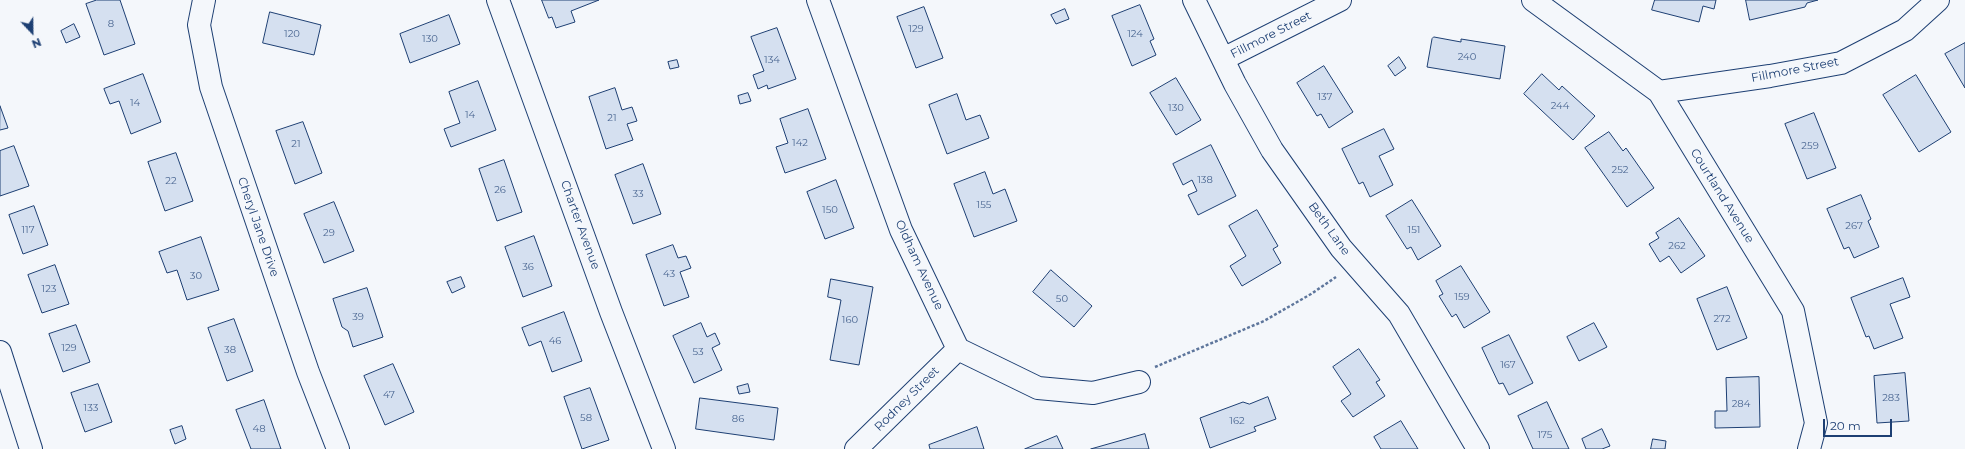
<!DOCTYPE html>
<html>
<head>
<meta charset="utf-8">
<style>
  body { margin:0 }
  #map { position:relative; width:1965px; height:449px; overflow:hidden; background:#f4f7fb; font-family:Montserrat,sans-serif }
  canvas { display:block }
  .north { position:absolute; left:12px; top:12px; width:40px; height:40px; -webkit-text-stroke:3px #f4f7fb; paint-order:stroke; rotate:158deg; font-size:11px; font-weight:700; line-height:16px; text-align:center; color:#1d3f73 }
  .north::after { content:''; display:block; margin:auto; width:14px; height:18px; background:#1d3f73; clip-path:polygon(50% 0,100% 100%,50% 72%,0 100%) }
  .scale { position:absolute; left:1823px; top:419px; width:69px; height:18px; box-sizing:border-box; border:2px solid #1d3f73; border-top:0; padding-left:5px; font-size:12px; line-height:14px; white-space:nowrap; color:#1d3f73; -webkit-text-stroke:3px #f4f7fb; paint-order:stroke }
</style>
</head>
<body>
<div id="map">
<canvas width="1965" height="449"></canvas>
<div class="north">N</div>
<div class="scale">20 m</div>
</div>
<script>
const ctx = document.querySelector('canvas').getContext('2d');
ctx.lineJoin = 'round';
function fill(path, color) { ctx.fillStyle = color; ctx.fill(path, 'evenodd'); }
function strokePath(path, color, width, dash) { ctx.strokeStyle = color; ctx.lineWidth = width; ctx.lineCap = dash ? 'butt' : 'round'; ctx.setLineDash(dash || []); ctx.stroke(path); }
function drawText(font, color, halo, rows, align = 'center') {
  ctx.font = font + ' Montserrat,sans-serif'; ctx.lineWidth = 3; ctx.setLineDash([]); ctx.textBaseline = 'middle'; ctx.strokeStyle = halo; ctx.fillStyle = color; for (const [text, x, y, turn = 0] of rows) {
    ctx.save(); ctx.translate(x, y); ctx.rotate((+turn || 0) * Math.PI / 180); ctx.textAlign = isNaN(turn) ? turn : align; if (halo) ctx.strokeText(text, 0, 0); ctx.fillText(text, 0, 0); ctx.restore();
  }
}
const building = new Path2D(`
  M97 0H120L135 44 104 55 86 4Z
  M542 0H599L571 11 575 22 556 28 552 17 549 18Z
  M1655 0H1716L1714 9 1703 6 1699 22 1652 10Z
  M1746 0H1818L1807 3 1805 7 1750 20Z
  M1140 5 1154 39 1150 41 1156 55 1132 66 1112 16Z
  M924 7 943 58 916 68 897 17Z
  M1065 9 1069 19 1056 24 1051 15Z
  M270 12 321 25 314 55 263 43Z
  M449 15 460 44 410 63 400 34Z
  M74 24 80 37 66 43 61 31Z
  M777 28 796 79 768 89 767 85 758 89 753 75 764 71 751 37Z
  M1434 37 1461 42V39L1505 46 1500 79 1427 67 1432 39Z
  M1965 43V88L1945 54Z
  M1399 57 1406 68 1395 76 1388 66Z
  M677 60 679 67 670 69 668 62Z
  M1324 66 1353 112 1329 128 1321 114 1317 116 1297 83Z
  M143 74 161 122 131 134 119 101 110 104 104 89Z
  M1542 74 1559 90 1562 86 1595 116 1573 140 1524 94Z
  M1916 75 1951 132 1919 152 1883 95Z
  M1176 78 1201 120 1176 135 1150 93Z
  M478 81 496 130 451 147 444 129 460 123 449 92Z
  M615 88 622 110 632 107 637 121 627 124 633 140 606 149 589 97Z
  M748 93 751 101 740 104 738 96Z
  M957 94 966 120 980 115 989 138 947 154 929 105Z
  M0 106 8 128 0 130Z
  M808 109 826 159 785 173 776 147 788 143 780 119Z
  M1814 113 1836 168 1807 179 1785 124Z
  M303 122 322 173 295 184 276 131Z
  M1384 129 1394 149 1379 156 1393 185 1370 197 1363 182 1359 184 1342 149Z
  M1609 132 1623 151 1626 148 1654 188 1627 207 1585 148Z
  M1211 145 1236 196 1198 215 1188 195 1197 191 1192 180 1183 185 1173 164Z
  M14 146 29 186 0 196V151Z
  M176 153 193 201 165 211 148 162Z
  M504 160 522 212 497 221 479 169Z
  M643 164 661 214 633 224 615 175Z
  M985 172 993 194 1005 189 1017 221 974 237 954 184Z
  M836 180 854 228 825 239 807 192Z
  M1861 195 1871 219 1868 221 1879 247 1854 258 1849 247 1844 249 1827 209Z
  M1412 200 1441 246 1418 260 1411 247 1407 249 1386 216Z
  M334 202 354 251 324 263 304 214Z
  M34 206 48 245 23 254 9 215Z
  M1257 210 1278 246 1273 249 1281 263 1242 286 1230 266 1246 256 1229 226Z
  M1679 218 1705 256 1681 273 1669 256 1660 262 1649 244 1659 238 1656 233Z
  M534 236 552 286 523 297 505 247Z
  M201 237 219 290 187 300 177 270 167 273 159 252Z
  M673 245 678 258 686 256 691 268 680 272 689 297 664 306 646 255Z
  M55 265 69 304 42 313 28 275Z
  M1461 266 1490 312 1464 328 1456 314 1452 317 1439 296 1443 294 1436 281Z
  M1051 270 1092 306 1074 327 1033 292Z
  M461 277 465 287 452 293 447 282Z
  M1903 278 1910 297 1890 304 1903 338 1874 349 1869 336 1866 337 1851 298Z
  M831 279 873 287 859 365 830 360 841 300 828 297Z
  M1727 287 1747 338 1717 350 1697 299Z
  M367 288 383 337 353 347 348 331 342 327 333 299Z
  M564 312 582 361 552 372 541 341 529 346 522 328Z
  M234 319 253 371 227 381 208 328Z
  M701 323 707 337 715 333 720 344 712 348 722 370 694 383 673 336Z
  M1594 323 1607 347 1579 361 1567 337Z
  M76 325 90 362 63 372 49 334Z
  M1509 335 1533 383 1509 395 1503 383 1499 384 1482 348Z
  M1359 349 1380 380 1376 382 1385 396 1353 417 1341 401 1351 394 1333 367Z
  M393 364 414 412 385 425 364 376Z
  M1905 373 1909 421 1877 423 1874 376Z
  M1759 377 1760 427 1715 428V411H1727L1726 378Z
  M98 384 112 422 85 432 71 393Z
  M748 384 750 392 739 394 737 387Z
  M590 388 609 440 582 449 564 397Z
  M1268 397 1276 419 1254 427 1256 431 1210 448 1200 418 1243 402 1249 404Z
  M700 398 778 408 774 440 696 429Z
  M264 400 281 449H251L236 410Z
  M1547 402 1569 449H1533L1518 416Z
  M1401 421 1418 449H1381L1374 437Z
  M182 426 186 439 175 444 170 430Z
  M977 427 984 449H930L929 445Z
  M1602 429 1610 446 1602 449H1586L1582 439Z
  M1145 434 1149 449H1091Z
  M1057 436 1063 449H1025Z
  M1653 439 1666 441 1665 449H1651Z`);
fill(building, '#d5e0f0');
strokePath(building, '#1d3f73', 1);
const minor = new Path2D(`
  M204 0 199 25 211 87 308 372 338 449
  M498 0 611 312 664 449
  M818 0 901 230 958 349 1038 388 1093 393 1139 382
  M1194 0 1235 84 1272 150 1341 248 1399 314 1478 449
  M1533 0 1659 92 1793 311 1816 423 1809 449
  M1223 59 1340 0
  M1659 92 1770 76 1841 63 1905 30 1938 0
  M0 352 31 449
  M856 449 958 349`);
strokePath(minor, '#1d3f73', 24);
strokePath(new Path2D(`
  M1155 367 1264 321 1311 294 1336 277`), '#5e769c', 2.5, [3, 2]);
strokePath(minor, '#f4f7fb', 22);
drawText('10px', '#4b6792', null, [
  ["8",111,24],
  ["129",916,29],
  ["120",292,34],
  ["124",1135,34],
  ["130",430,39],
  ["240",1467,57],
  ["134",772,60],
  ["137",1325,97],
  ["14",135,103],
  ["244",1560,106],
  ["130",1176,108],
  ["14",470,115],
  ["21",612,118],
  ["142",800,143],
  ["21",296,144],
  ["259",1810,146],
  ["252",1620,170],
  ["138",1205,180],
  ["22",171,181],
  ["26",500,190],
  ["33",638,194],
  ["155",984,205],
  ["150",830,210],
  ["267",1854,226],
  ["117",28,230],
  ["151",1414,230],
  ["29",329,233],
  ["262",1677,246],
  ["36",528,267],
  ["43",669,274],
  ["30",196,276],
  ["123",49,289],
  ["159",1462,297],
  ["50",1062,299],
  ["39",358,317],
  ["272",1722,319],
  ["160",850,320],
  ["46",555,341],
  ["129",69,348],
  ["38",230,350],
  ["53",698,352],
  ["167",1508,365],
  ["47",389,395],
  ["283",1891,398],
  ["284",1741,404],
  ["133",91,408],
  ["58",586,418],
  ["86",738,419],
  ["162",1237,421],
  ["48",259,429],
  ["175",1545,435]
]);
drawText('12px', '#1d3f73', '#f4f7fb', [
  ["Fillmore Street",1271,35,-27],
  ["Fillmore Street",1795,70,-11],
  ["Courtland Avenue",1722,196,58],
  ["Charter Avenue",580,225,70],
  ["Cheryl Jane Drive",258,227,71],
  ["Beth Lane",1329,229,54],
  ["Oldham Avenue",919,265,65],
  ["Rodney Street",907,399,-45]
]);
</script>
</body>
</html>
